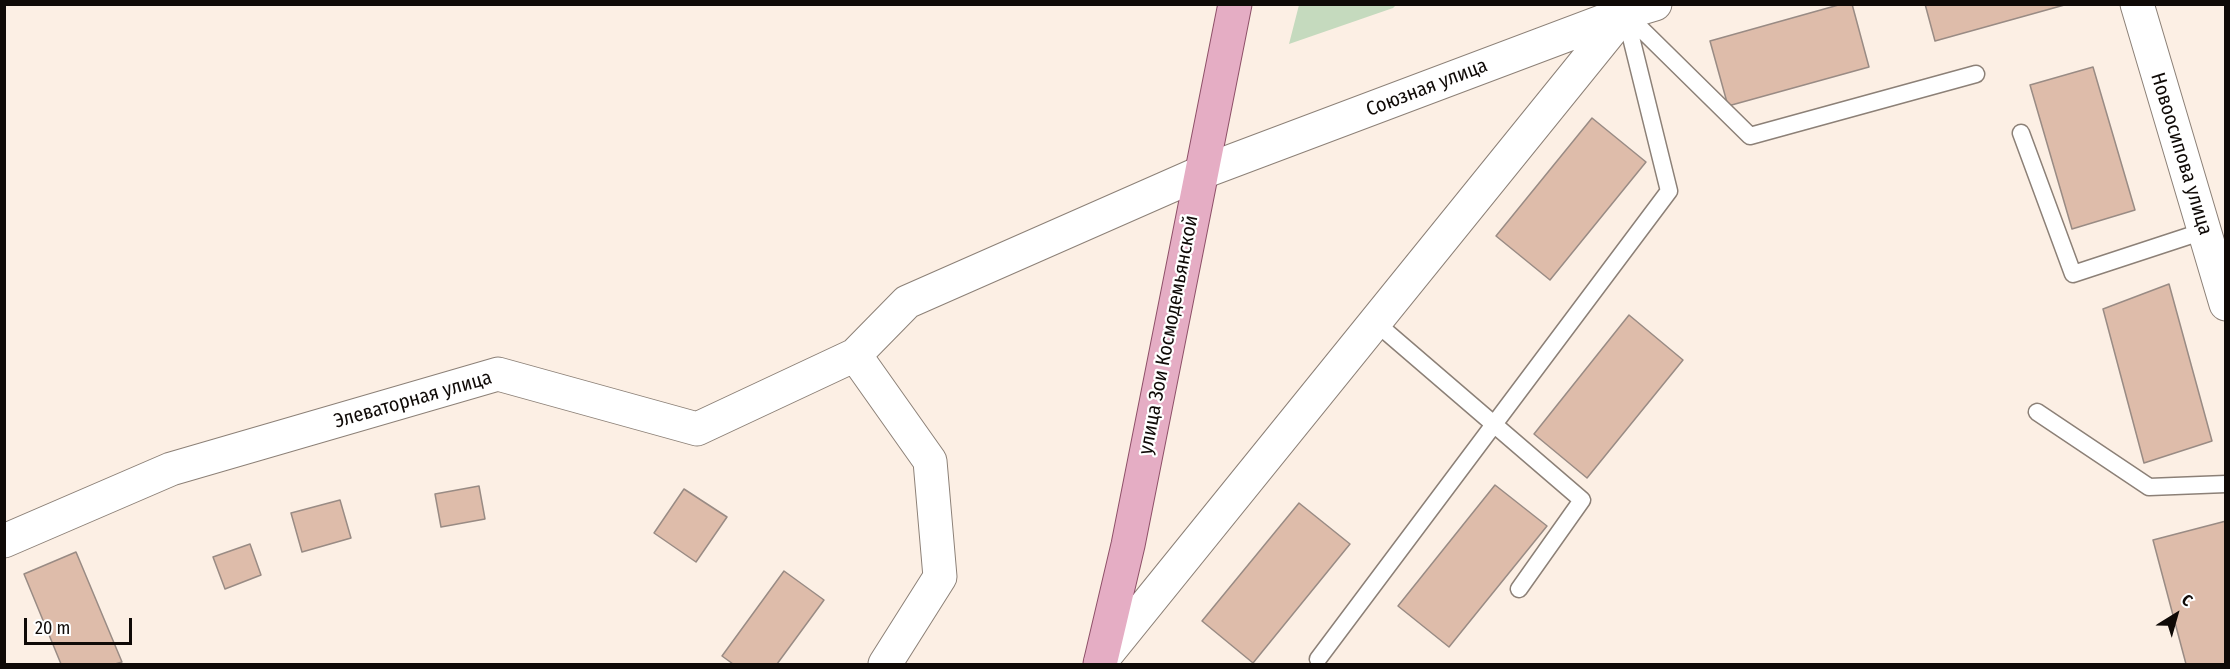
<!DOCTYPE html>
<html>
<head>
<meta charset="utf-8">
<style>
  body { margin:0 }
  #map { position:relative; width:2230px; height:669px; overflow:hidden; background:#fcefe4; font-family:"Fira Sans Condensed",sans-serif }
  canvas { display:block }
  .frame { position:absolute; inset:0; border:6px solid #0f0a07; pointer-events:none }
  .north { position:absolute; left:2146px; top:585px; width:60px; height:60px; -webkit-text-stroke:4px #fff; paint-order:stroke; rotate:37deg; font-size:16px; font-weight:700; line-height:24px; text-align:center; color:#0f0a07 }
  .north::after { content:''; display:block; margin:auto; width:21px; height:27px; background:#0f0a07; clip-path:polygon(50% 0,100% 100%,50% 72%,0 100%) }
  .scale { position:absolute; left:24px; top:618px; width:108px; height:27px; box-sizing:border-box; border:3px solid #0f0a07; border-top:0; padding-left:8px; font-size:18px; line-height:21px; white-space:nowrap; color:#0f0a07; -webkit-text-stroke:4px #fff; paint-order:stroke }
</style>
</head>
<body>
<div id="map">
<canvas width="2230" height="669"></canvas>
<div class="frame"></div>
<div class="north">С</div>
<div class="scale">20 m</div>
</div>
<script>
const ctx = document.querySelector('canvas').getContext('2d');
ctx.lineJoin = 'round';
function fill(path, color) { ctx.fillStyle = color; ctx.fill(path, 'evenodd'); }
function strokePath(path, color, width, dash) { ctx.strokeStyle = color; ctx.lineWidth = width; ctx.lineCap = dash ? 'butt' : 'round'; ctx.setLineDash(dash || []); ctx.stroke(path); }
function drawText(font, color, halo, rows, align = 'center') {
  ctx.font = font + ' "Fira Sans Condensed",sans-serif'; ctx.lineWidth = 4.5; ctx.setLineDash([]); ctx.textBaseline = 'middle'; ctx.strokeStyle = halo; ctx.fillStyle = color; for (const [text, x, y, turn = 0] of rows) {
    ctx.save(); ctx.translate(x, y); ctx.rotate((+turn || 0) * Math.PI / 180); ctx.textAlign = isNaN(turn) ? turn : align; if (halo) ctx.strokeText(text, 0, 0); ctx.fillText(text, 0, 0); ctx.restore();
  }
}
fill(new Path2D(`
  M1299 5V4L1396 5 1393 8 1289 44Z`), '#c5dabe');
const building = new Path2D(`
  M1842 4H1852L1869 67 1728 106 1710 41Z
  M1925 4H2068L1935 41Z
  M2093 67 2135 210 2072 229 2030 85Z
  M1592 118 1646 162 1550 280 1496 236Z
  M2169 284 2212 441 2144 463 2103 309Z
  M1629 315 1683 360 1587 478 1534 434Z
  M1495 485 1547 526 1449 647 1398 606Z
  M479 486 485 519 441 527 435 494Z
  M684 489 727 517 696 562 654 533Z
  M340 500 351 538 302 552 291 513Z
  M1299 503 1350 544 1253 663 1202 621Z
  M2226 521V664H2186L2153 540Z
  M250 544 261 575 225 589 213 557Z
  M76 552 122 662 115 664H61L24 574Z
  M784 571 824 600 777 664H733L722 656Z`);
fill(building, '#debcaa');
strokePath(building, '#998b84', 1.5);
const lane = new Path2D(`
  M1626 14 1750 136 1976 74
  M2021 133 2073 274 2204 231
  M1375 322 1582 500 1519 589
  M2037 412 2149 487 2226 484
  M1318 659 1669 191 1625 13`);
const street = new Path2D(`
  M2137 4 2226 304
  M855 355 930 461 940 577 885 664
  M4 541 171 469 498 374 697 429 855 355 907 302 1200 173`);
const secondary = new Path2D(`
  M1200 173 1625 13 1655 4
  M1101 661 1625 13`);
const primary = new Path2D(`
  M1100 664 1128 545 1235 4`);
strokePath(lane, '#8c8077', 19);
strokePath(street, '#8c8077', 35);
strokePath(secondary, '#8c8077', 35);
strokePath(primary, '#8e5068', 35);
strokePath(lane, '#fff', 16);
strokePath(street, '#fff', 33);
strokePath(secondary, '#fff', 33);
strokePath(primary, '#e5adc4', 33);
drawText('20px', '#0f0a07', '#fff', [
  ["Союзная улица",1427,88,-21],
  ["Новоосипова улица",2181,154,73],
  ["улица Зои Космодемьянской",1169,335,-79],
  ["Элеваторная улица",413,400,-16]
]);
</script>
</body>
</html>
